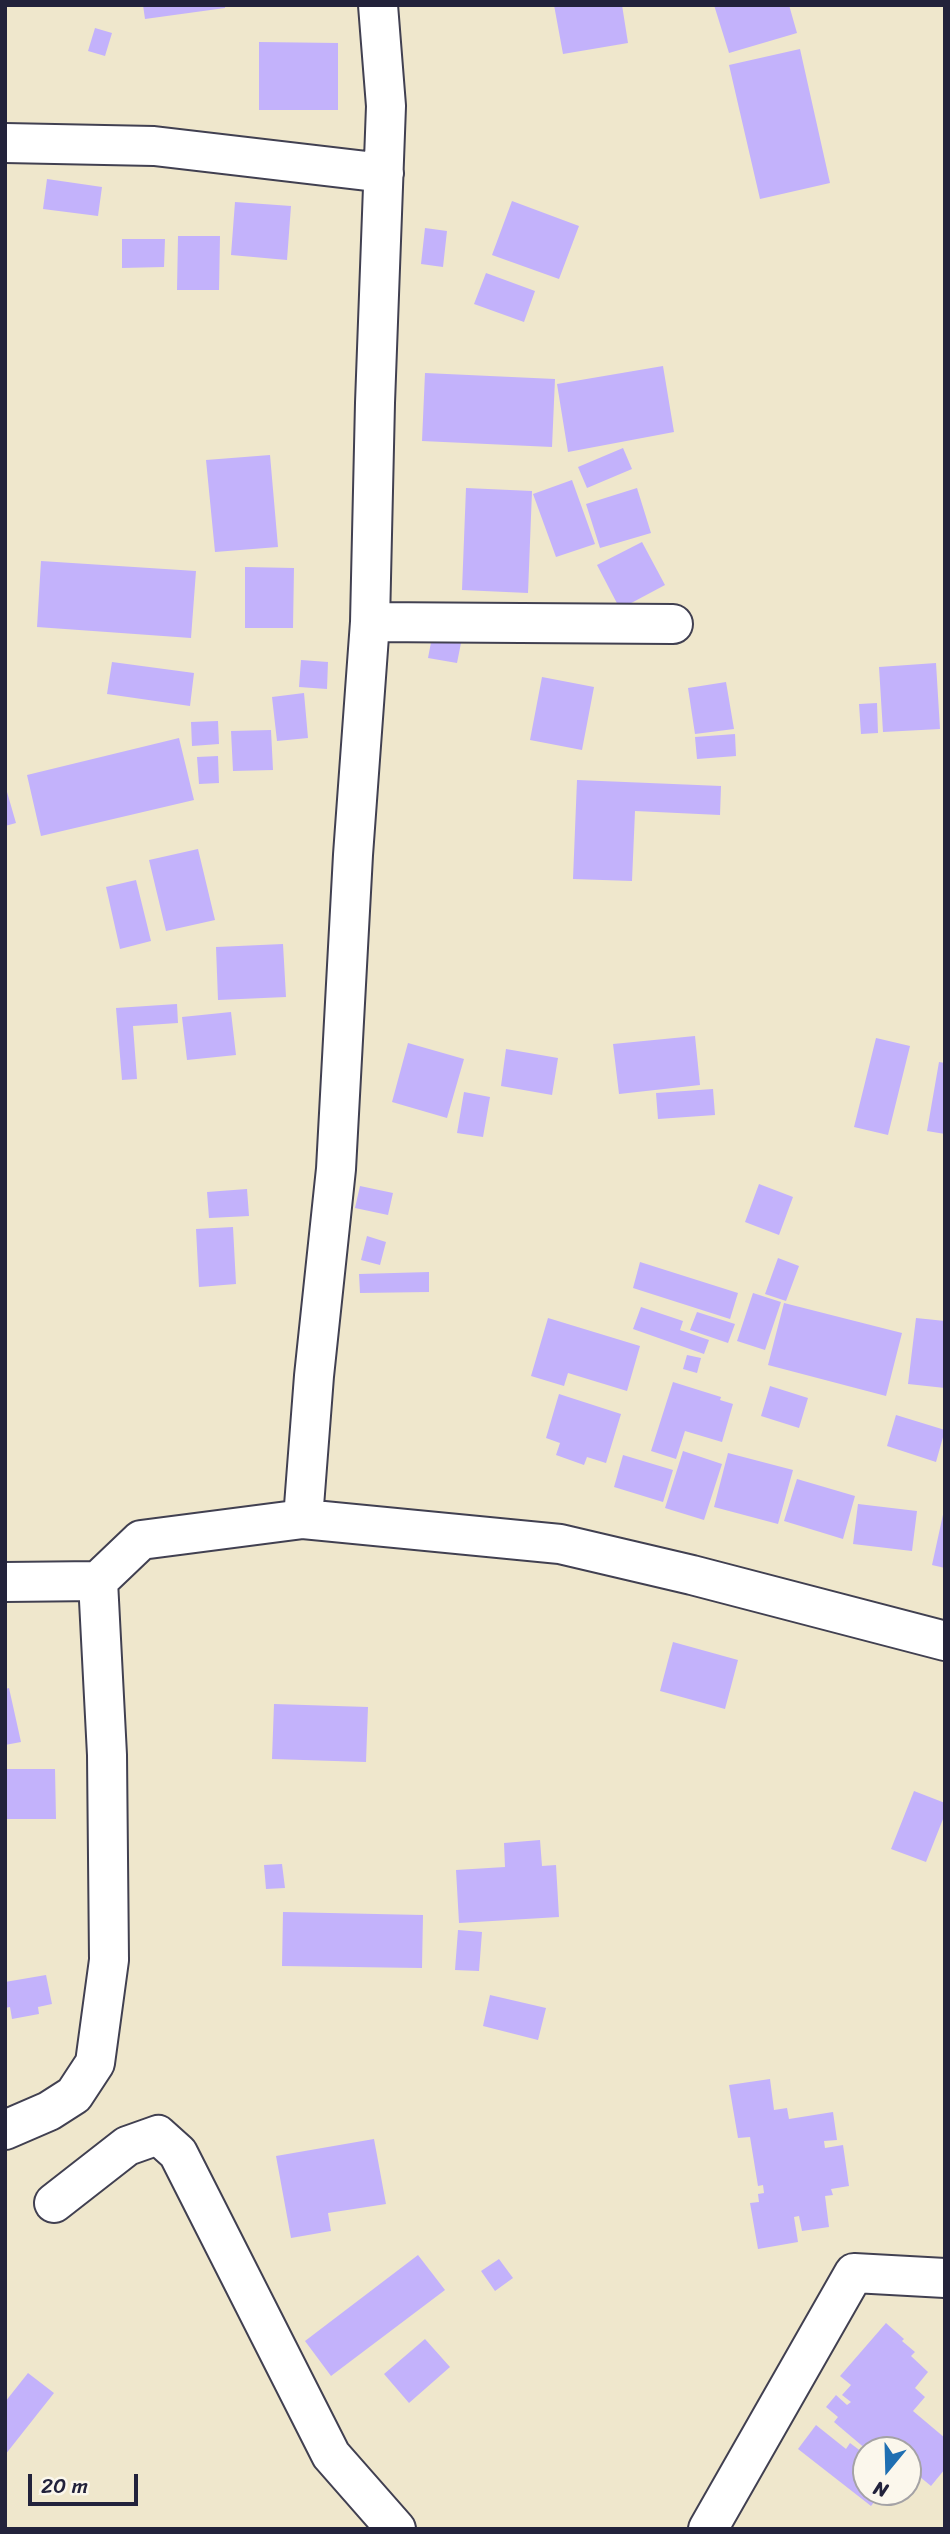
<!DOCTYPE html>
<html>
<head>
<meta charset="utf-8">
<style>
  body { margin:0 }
  #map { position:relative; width:950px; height:2534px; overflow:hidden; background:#efe7cc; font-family:Sriracha,sans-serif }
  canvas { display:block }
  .frame { position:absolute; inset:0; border:7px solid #22223b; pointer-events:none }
  .north { position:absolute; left:852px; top:2436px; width:70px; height:70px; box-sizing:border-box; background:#fbf7ec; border:2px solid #a4a2a5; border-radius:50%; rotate:199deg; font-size:19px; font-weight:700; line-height:28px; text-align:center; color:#22223b }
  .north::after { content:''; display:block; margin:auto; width:24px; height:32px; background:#1f6fb2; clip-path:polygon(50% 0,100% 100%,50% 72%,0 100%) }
  .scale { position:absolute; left:28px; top:2474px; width:110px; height:32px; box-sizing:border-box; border:4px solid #22223b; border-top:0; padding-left:9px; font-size:21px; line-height:24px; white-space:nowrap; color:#22223b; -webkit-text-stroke:5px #fbf7ec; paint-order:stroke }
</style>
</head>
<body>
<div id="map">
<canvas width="950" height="2534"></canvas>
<div class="frame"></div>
<div class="north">N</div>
<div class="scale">20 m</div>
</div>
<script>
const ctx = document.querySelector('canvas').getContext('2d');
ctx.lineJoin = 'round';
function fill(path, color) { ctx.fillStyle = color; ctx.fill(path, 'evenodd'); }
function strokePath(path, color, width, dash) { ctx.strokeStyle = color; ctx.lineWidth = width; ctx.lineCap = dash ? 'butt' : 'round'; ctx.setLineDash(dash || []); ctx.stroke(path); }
fill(new Path2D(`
  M143 5H225V8L145 19Z
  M554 5H622L628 43 563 54Z
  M714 5H789L797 33 729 53Z
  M95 28 112 33 105 56 88 51Z
  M259 42 338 43V110H259Z
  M800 49 830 183 760 199 729 65Z
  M47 179 102 187 98 216 43 209Z
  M512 201 579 226 559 279 492 255Z
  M235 202 291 206 287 260 231 255Z
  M425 228 447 231 443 267 421 264Z
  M178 236H220L219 290H177Z
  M122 239H165L164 267 122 268Z
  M486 273 535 291 524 322 474 304Z
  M663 366 674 432 568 452 557 384Z
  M425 373 555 379 552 447 422 441Z
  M623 448 632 469 587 488 578 467Z
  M270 455 278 547 215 552 206 460Z
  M572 480 595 544 556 557 533 494Z
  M466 488 532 491 528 593 462 590Z
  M637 488 651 533 600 548 586 504Z
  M642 542 665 585 620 609 597 565Z
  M41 561 196 571 191 638 37 627Z
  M245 567 294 568 293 628H245Z
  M433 632 462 638 457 663 428 658Z
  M301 660 328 662 327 689 299 687Z
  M112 662 194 673 190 706 107 694Z
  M936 663 940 729 883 732 879 667Z
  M542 677 594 687 582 750 530 740Z
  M726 682 734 729 695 734 688 688Z
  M304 693 308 738 277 741 272 697Z
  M877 703 878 733 861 734 859 704Z
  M218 721 219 744 192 746 191 722Z
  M271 730 273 770 233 771 231 731Z
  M735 734 736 756 697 759 695 737Z
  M179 738 194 800 41 836 27 775Z
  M218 756 219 783 199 784 197 757Z
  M577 780 721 786 720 815 635 811 632 881 573 879Z
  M5 785 16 823 5 826Z
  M198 849 215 920 166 931 149 860Z
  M136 880 151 941 120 949 106 887Z
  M283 944 286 997 218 1000 216 947Z
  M177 1004 178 1023 133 1026 137 1079 122 1080 116 1008Z
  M231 1012 236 1055 187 1060 182 1017Z
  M695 1036 700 1085 619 1094 613 1044Z
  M876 1038 910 1046 888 1135 854 1127Z
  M408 1043 464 1059 447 1118 392 1102Z
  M506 1049 558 1058 552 1095 501 1086Z
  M939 1062 945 1063V1134L927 1131Z
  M713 1089 715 1115 658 1119 656 1093Z
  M464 1092 490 1097 483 1137 457 1133Z
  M759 1184 793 1197 779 1235 745 1222Z
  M360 1186 393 1193 388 1215 355 1208Z
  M247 1189 249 1216 209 1218 207 1192Z
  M233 1227 236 1284 199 1287 196 1229Z
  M367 1236 386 1242 380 1265 361 1260Z
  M778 1258 799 1266 786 1301 765 1294Z
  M640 1262 738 1293 730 1319 633 1288Z
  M429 1272V1292L360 1293 359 1274Z
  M753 1293 781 1302 765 1350 737 1341Z
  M784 1303 902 1333 886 1396 768 1365Z
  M641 1307 683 1321 680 1330 709 1340 704 1354 633 1329Z
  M697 1312 735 1324 728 1343 690 1330Z
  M548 1318 640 1346 627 1391 568 1373 564 1386 531 1376Z
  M916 1318 945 1321V1388L908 1384Z
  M687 1355 701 1358 697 1373 683 1369Z
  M673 1382 721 1397 720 1400 733 1404 722 1442 685 1431 676 1459 651 1451Z
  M770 1386 808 1398 799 1428 761 1416Z
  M559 1394 621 1414 606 1463 587 1457 584 1465 556 1455 560 1443 546 1438Z
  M896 1415 945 1430 936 1462 887 1446Z
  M683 1451 722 1464 704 1520 665 1508Z
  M728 1453 793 1470 778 1524 714 1507Z
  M623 1455 673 1470 663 1502 614 1487Z
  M797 1479 855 1496 843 1539 784 1521Z
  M858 1504 917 1511 912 1551 853 1544Z
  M944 1510H945V1568L932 1565Z
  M673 1642 738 1660 725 1709 660 1691Z
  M9 1688 21 1742 5 1745V1689Z
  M274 1704 368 1707 366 1762 272 1759Z
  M7 1769H55L56 1819H5Z
  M914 1791 945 1803V1814L926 1862 891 1849Z
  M540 1840 542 1866 556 1865 559 1917 459 1923 456 1870 505 1867 504 1843Z
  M282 1864 285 1888 266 1889 264 1865Z
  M283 1912 423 1915 422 1968 282 1966Z
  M458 1930 482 1932 479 1971 455 1970Z
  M46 1975 52 2004 38 2007 39 2014 12 2019 10 2007 5 2008V1982Z
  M490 1995 546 2008 538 2040 483 2026Z
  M770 2079 774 2110 787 2108 789 2119 833 2112 837 2140 824 2141 825 2148 843 2145 849 2186 831 2189 833 2195 825 2196 829 2227 802 2231 799 2216 794 2217 798 2242 758 2249 750 2203 759 2202 758 2194 764 2193 763 2185 758 2186 750 2137 738 2138 729 2085Z
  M374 2139 386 2204 328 2213 331 2231 291 2238 276 2156Z
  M418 2255 445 2290 331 2376 305 2341Z
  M499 2259 513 2278 495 2291 481 2271Z
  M886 2323 904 2339 902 2341 915 2352 911 2356 928 2372 915 2388 925 2397 913 2411 945 2438V2469L931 2486 908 2467V2450H888L885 2447 883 2450H867L834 2422 838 2417 826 2407 836 2395 847 2405 851 2402 842 2395 851 2385 840 2376Z
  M425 2339 450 2367 409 2403 384 2374Z
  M28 2373 54 2393 5 2455V2402Z
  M816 2425 846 2449 850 2443 866 2455V2492H882L871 2506 798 2449Z`), '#c3b2fb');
const minor = new Path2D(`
  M5 143 154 146 384 173
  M370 622 673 624
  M303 1519 314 1376 336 1169 353 855 370 622 375 403 386 106 378 5
  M5 1582 98 1581 141 1540 303 1519 560 1544 692 1575 945 1641
  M5 2130 49 2111 74 2095 95 2063 109 1960 107 1755 98 1581
  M54 2203 127 2146 158 2135 178 2153 331 2455 396 2529
  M708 2529 854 2273 945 2278`);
strokePath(minor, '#414051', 42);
strokePath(minor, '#fff', 38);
</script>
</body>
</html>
